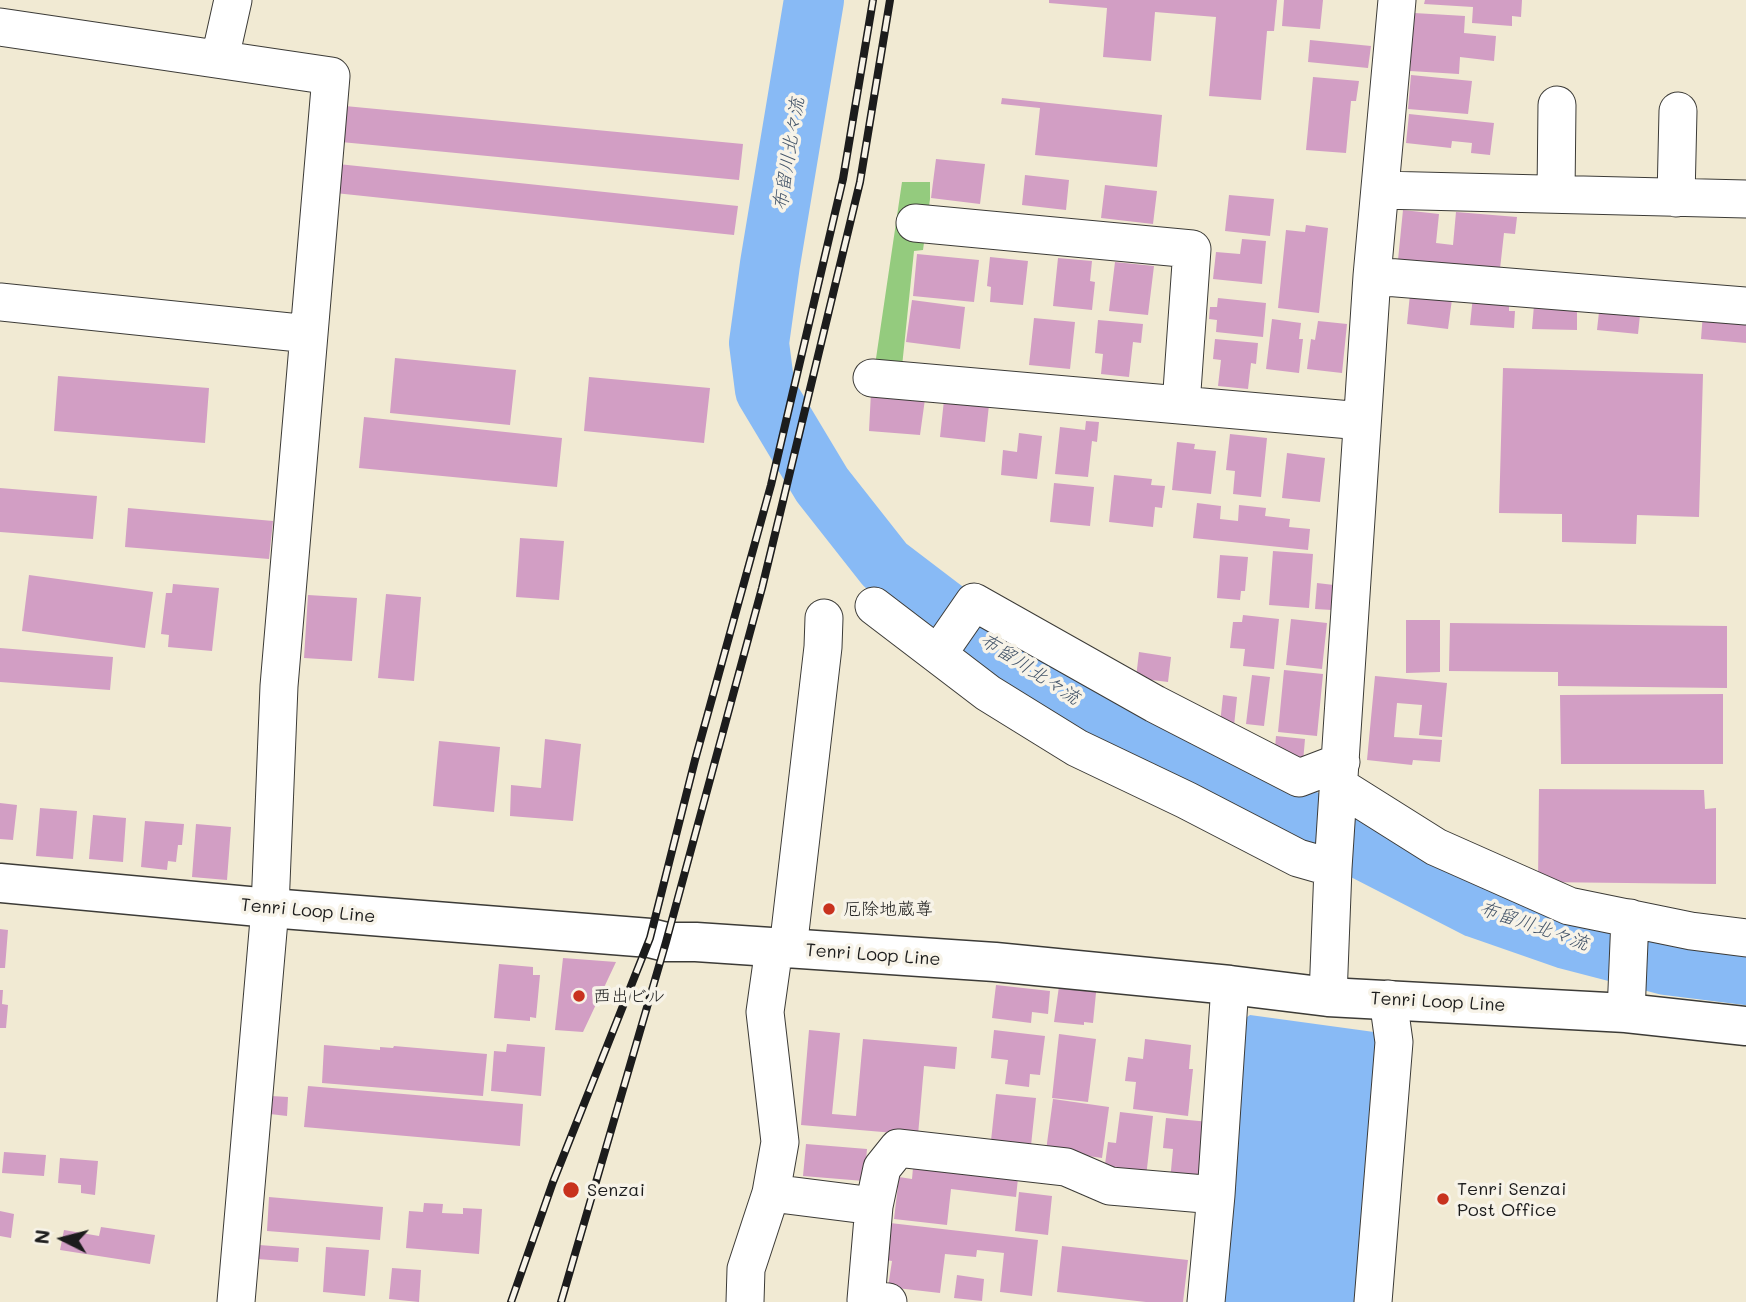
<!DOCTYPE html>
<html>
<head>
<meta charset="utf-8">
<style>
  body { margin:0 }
  #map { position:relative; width:1746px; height:1302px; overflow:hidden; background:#f1ead3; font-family:Mali,sans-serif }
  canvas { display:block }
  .north { position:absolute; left:28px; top:1204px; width:70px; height:70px; -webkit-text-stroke:5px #f7f3e8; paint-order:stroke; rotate:276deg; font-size:19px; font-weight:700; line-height:28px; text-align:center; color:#1c1c1c }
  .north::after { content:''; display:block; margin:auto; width:24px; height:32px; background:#1c1c1c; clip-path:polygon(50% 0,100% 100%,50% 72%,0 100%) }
</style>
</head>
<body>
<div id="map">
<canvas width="1746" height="1302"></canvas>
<div class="north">N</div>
</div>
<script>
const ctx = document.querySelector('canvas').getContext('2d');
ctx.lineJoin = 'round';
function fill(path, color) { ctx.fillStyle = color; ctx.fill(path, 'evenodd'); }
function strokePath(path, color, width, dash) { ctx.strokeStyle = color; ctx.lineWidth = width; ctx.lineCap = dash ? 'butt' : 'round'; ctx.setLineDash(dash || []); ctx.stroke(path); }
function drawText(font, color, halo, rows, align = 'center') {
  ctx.font = font + ' Mali,"Klee One",sans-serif'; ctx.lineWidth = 7; ctx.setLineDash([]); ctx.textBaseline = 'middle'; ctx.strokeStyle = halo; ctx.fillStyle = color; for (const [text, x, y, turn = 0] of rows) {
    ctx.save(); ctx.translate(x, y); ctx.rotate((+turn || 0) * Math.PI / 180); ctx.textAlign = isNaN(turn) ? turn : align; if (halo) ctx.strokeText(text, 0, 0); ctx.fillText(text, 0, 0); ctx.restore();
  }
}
fill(new Path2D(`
  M902 182H930V199L923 250 914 251 901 376 874 372Z`), '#94cb7e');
fill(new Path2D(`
  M1250 1015 1374 1032 1383 1088 1363 1302H1214L1237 1024Z`), '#88baf5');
strokePath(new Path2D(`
  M814 0 770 264 759 343 765 390 822 485 885 565 994 648 1121 729 1286 810 1477 908 1566 939 1666 965 1746 975`), '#88baf5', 60);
fill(new Path2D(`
  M1049 0H1277L1274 31H1267L1261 100 1209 96 1216 17 1155 12 1151 61 1103 57 1107 8 1049 3Z
  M1284 0H1323L1320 29 1282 26Z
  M1425 0H1522L1521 17 1512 16V26L1472 23 1473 7 1424 4Z
  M1414 13 1465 16 1464 33 1496 36 1494 61 1460 57 1459 74 1410 71Z
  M1310 40 1371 46 1368 68 1308 62Z
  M1411 75 1472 81 1468 114 1408 109Z
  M1313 77 1359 81 1356 101H1351L1346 153 1306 150Z
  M1002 98 1162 115 1157 167 1035 155 1040 108 1001 104Z
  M345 106 743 144 739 180 341 142Z
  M1409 114 1494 123 1490 155 1471 153 1472 143 1452 141 1451 148 1406 143Z
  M936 159 985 164 980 204 931 198Z
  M338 164 738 206 734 235 335 193Z
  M1025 175 1069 180 1066 210 1022 205Z
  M1105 185 1157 191 1153 224 1101 218Z
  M1229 195 1274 199 1270 236 1225 231Z
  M1403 210 1439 214 1436 243 1453 245 1456 212 1517 217 1515 234 1504 233 1500 269 1398 260Z
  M1306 225 1328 228 1319 313 1278 308 1286 230 1305 232Z
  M1242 239 1266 241 1262 284 1213 279 1216 252 1240 254Z
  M917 254 979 260 974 302 913 296Z
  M990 257 1028 261 1023 305 990 302 991 287 987 286Z
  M1058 258 1092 261 1090 281 1095 282 1092 310 1053 306Z
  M1115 262 1154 266 1148 315 1109 311Z
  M1410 294 1452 299 1448 329 1407 324Z
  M1473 296 1509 304V311H1515L1514 328 1470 325Z
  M1218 298 1266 303 1263 337 1216 332 1217 320 1209 319 1210 307H1217Z
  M912 300 965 307 960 349 906 342Z
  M1534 305 1577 307V330L1532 329Z
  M1613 305 1640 315 1638 334 1597 330 1599 312 1612 314Z
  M1703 313 1746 323V343L1701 339Z
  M1034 318 1075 322 1070 369 1029 365Z
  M1272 319 1301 323 1299 339H1303L1299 373 1266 369Z
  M1098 320 1143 324 1141 343 1133 342 1129 377 1101 374 1103 354 1095 353Z
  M1318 321 1347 324 1342 373 1307 369 1311 339 1315 340Z
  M1215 339 1258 343 1256 364 1251 363 1248 389 1218 386 1221 360 1213 359Z
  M395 358 516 370 510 425 390 413Z
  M1503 368 1703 374 1699 517 1637 515 1636 544 1562 542V514L1499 513Z
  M58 376 209 388 205 443 54 431Z
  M589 377 710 388 704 443 584 431Z
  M871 392 925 399 920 435 869 431Z
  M944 400 989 405 985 442 940 437Z
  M364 417 562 438 557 487 359 468Z
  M1086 421 1099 422 1097 442 1092 441 1088 477 1055 474 1060 427 1085 430Z
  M1019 433 1042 436 1037 479 1001 475 1003 450 1017 452Z
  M1230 434 1267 438 1261 497 1233 494 1235 471 1226 470Z
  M1177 442 1195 444 1194 449 1216 451 1211 494 1172 490Z
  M1287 453 1325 458 1320 502 1282 498Z
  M1114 475 1152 479 1151 485 1165 486 1162 508 1155 507 1153 527 1109 522Z
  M1054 483 1094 487 1090 526 1050 522Z
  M0 488 97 496 93 539 0 532Z
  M1197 503 1221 506 1220 519 1238 521 1239 505 1266 508 1265 516 1290 519 1289 527 1310 529 1308 550 1193 538Z
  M128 508 273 521 269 559 125 547Z
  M520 538 564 541 559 600 516 597Z
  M1273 551 1313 554 1309 608 1269 605Z
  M1220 555 1248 557 1245 591H1241L1240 600 1217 598Z
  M29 575 153 592 145 648 22 631Z
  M1317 583 1334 585 1332 610 1315 609Z
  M173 584 219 588 212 651 168 647 169 635 161 634 166 593H172Z
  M386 594 421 597 414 681 378 678Z
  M308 595 357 598 352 661 304 658Z
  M1243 615 1279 619 1274 669 1243 666 1245 649 1230 648 1233 622H1242Z
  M1291 619 1327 623 1322 669 1286 665Z
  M1406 620H1440V672L1406 673Z
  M1450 623 1727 626V688L1558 686V672L1449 671Z
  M0 648 113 657 110 690 0 682Z
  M1139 652 1171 657 1168 682 1136 678Z
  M1284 670 1323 674 1317 736 1278 732Z
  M1252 675 1270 677 1264 726 1246 724Z
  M1375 676 1447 683 1442 737 1419 735 1422 705 1397 703 1394 737 1442 740 1440 762 1413 760 1412 765 1367 760Z
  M1723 694V764H1561L1560 695Z
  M1223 695 1237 697 1234 726 1220 724Z
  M1276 736 1305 739 1303 762 1274 760Z
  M545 739 581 744 573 821 510 816 511 785 541 788Z
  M439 741 500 747 494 812 433 806Z
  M1539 789 1704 790 1705 809 1716 808V884L1538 882Z
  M0 803 17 805 13 840 0 839Z
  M40 808 77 811 73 859 36 856Z
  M93 815 126 818 123 862 89 859Z
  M145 821 184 824 182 845H178L176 862 168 861 167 870 141 867Z
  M196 824 231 827 227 880 192 877Z
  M0 929 8 930 5 968H0Z
  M563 958 616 962 583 1032 555 1030Z
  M499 964 533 967V975H540L536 1018 530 1017V1021L494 1018Z
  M1060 979 1097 983 1093 1023 1084 1022V1025L1054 1022Z
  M996 985 1050 991 1048 1014 1032 1012 1031 1023 992 1018Z
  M0 990H3L2 1004 8 1005 6 1028H0Z
  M809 1030 840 1033 832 1114 856 1116 863 1039 957 1047 955 1069 924 1066 918 1135 801 1125Z
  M994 1030 1045 1036 1040 1075 1030 1074 1029 1087 1005 1084 1008 1060 991 1058Z
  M1059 1034 1096 1039 1088 1102 1052 1098Z
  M1145 1039 1191 1045 1189 1069H1193L1188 1116 1133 1109 1136 1082 1125 1081 1128 1057 1143 1059Z
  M507 1044 545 1047 541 1096 491 1091 494 1051 506 1052Z
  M324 1045 380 1050V1047L393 1048 394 1046 487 1054 483 1096 322 1083Z
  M308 1086 523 1104 520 1146 304 1127Z
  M996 1094 1036 1098 1030 1155 990 1150Z
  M271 1096 288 1097 287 1116 270 1114Z
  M1053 1099 1109 1107 1102 1158 1061 1152 1045 1158Z
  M1120 1112 1153 1116 1146 1177 1104 1172 1108 1142 1116 1143Z
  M1166 1118 1210 1122 1203 1185 1170 1181 1173 1149 1163 1148Z
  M806 1144 867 1149 864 1181 803 1176Z
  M4 1152 46 1155 44 1176 2 1173Z
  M914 1157 1019 1169 1016 1197 951 1189 947 1225 894 1219 899 1177 912 1179Z
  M60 1158 98 1161 95 1195 81 1193V1185L58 1183Z
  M1019 1192 1052 1196 1048 1235 1015 1231Z
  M269 1197 383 1207 380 1240 267 1231Z
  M424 1203 443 1204 442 1213 463 1214V1208L482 1209 479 1254 406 1248 409 1211 423 1212Z
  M0 1211 14 1214 11 1238 0 1236Z
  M890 1223 1038 1240 1032 1296 1000 1292 1004 1253 977 1250 976 1257 945 1254 940 1293 888 1287 892 1261 886 1260Z
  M101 1227 155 1235 150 1264 60 1250 64 1230 99 1236Z
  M259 1245 299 1248 298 1262 257 1259Z
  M1062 1246 1188 1260 1183 1302H1146L1057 1292Z
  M326 1247 369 1250 365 1296 323 1292Z
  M392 1268 421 1270 419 1302 389 1299Z
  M957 1275 984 1279 982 1301 954 1298Z`), '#d29ec4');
const minor = new Path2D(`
  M0 27 331 76 279 686 270 908 236 1302
  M220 58 233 0
  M1380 190 1746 199
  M1556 194 1557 105
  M1676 198 1678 111
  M915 223 1192 249 1181 405
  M1372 276 1746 306
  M0 302 309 334
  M872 378 1362 421
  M874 606 988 693 1077 748 1186 800 1298 858 1333 868
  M938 654 974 602 1155 704 1299 778 1341 762
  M1339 786 1436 847 1569 906 1691 931 1746 938
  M788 949 823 647 824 618
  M1328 997 1333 868 1372 276 1397 0
  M1626 1013 1630 918
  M771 1193 874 1206 882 1168 898 1148 1066 1167 1110 1186 1216 1195
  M874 1206 866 1300 888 1302
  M745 1302 746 1269 771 1193 780 1142 765 1012 774 948
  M1206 1302 1216 1195 1230 985
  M1373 1302 1394 1042 1388 999`);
const major = new Path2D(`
  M0 883 270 908 650 938 666 942H696L995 962 1230 985 1328 997 1626 1013 1746 1026`);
strokePath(minor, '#3c3b37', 39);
strokePath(major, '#3c3b37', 41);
strokePath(minor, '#fff', 37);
strokePath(major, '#fff', 38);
const rail = new Path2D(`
  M511 1302 553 1182 650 938 695 760 771 485 843 179 873 0
  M561 1302 666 942 762 588 860 182 890 0`);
strokePath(rail, '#1c1c1c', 8);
strokePath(rail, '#f7f3e8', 5, [16]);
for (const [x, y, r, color] of [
  [829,909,7,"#c8321e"],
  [579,996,7,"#c8321e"],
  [571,1190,9,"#c8321e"],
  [1443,1199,7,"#c8321e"]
]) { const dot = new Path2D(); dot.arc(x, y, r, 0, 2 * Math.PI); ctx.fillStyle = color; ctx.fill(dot); strokePath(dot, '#f7f3e8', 2.5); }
drawText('18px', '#1c1c1c', '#f7f3e8', [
  ["厄除地蔵尊",843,909],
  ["西出ビル",593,996],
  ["Tenri Senzai",1457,1189],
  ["Post Office",1457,1210],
  ["Senzai",587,1190]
], 'left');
drawText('18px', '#1c1c1c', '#f7f3e8', [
  ["Tenri Loop Line",308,911,5],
  ["Tenri Loop Line",873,955,4],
  ["Tenri Loop Line",1438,1002,3]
]);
drawText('italic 19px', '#425368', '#f7f3e8', [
  ["布留川北々流",789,154,-81],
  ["布留川北々流",1030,669,33],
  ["布留川北々流",1534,926,19]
]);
</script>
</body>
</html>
